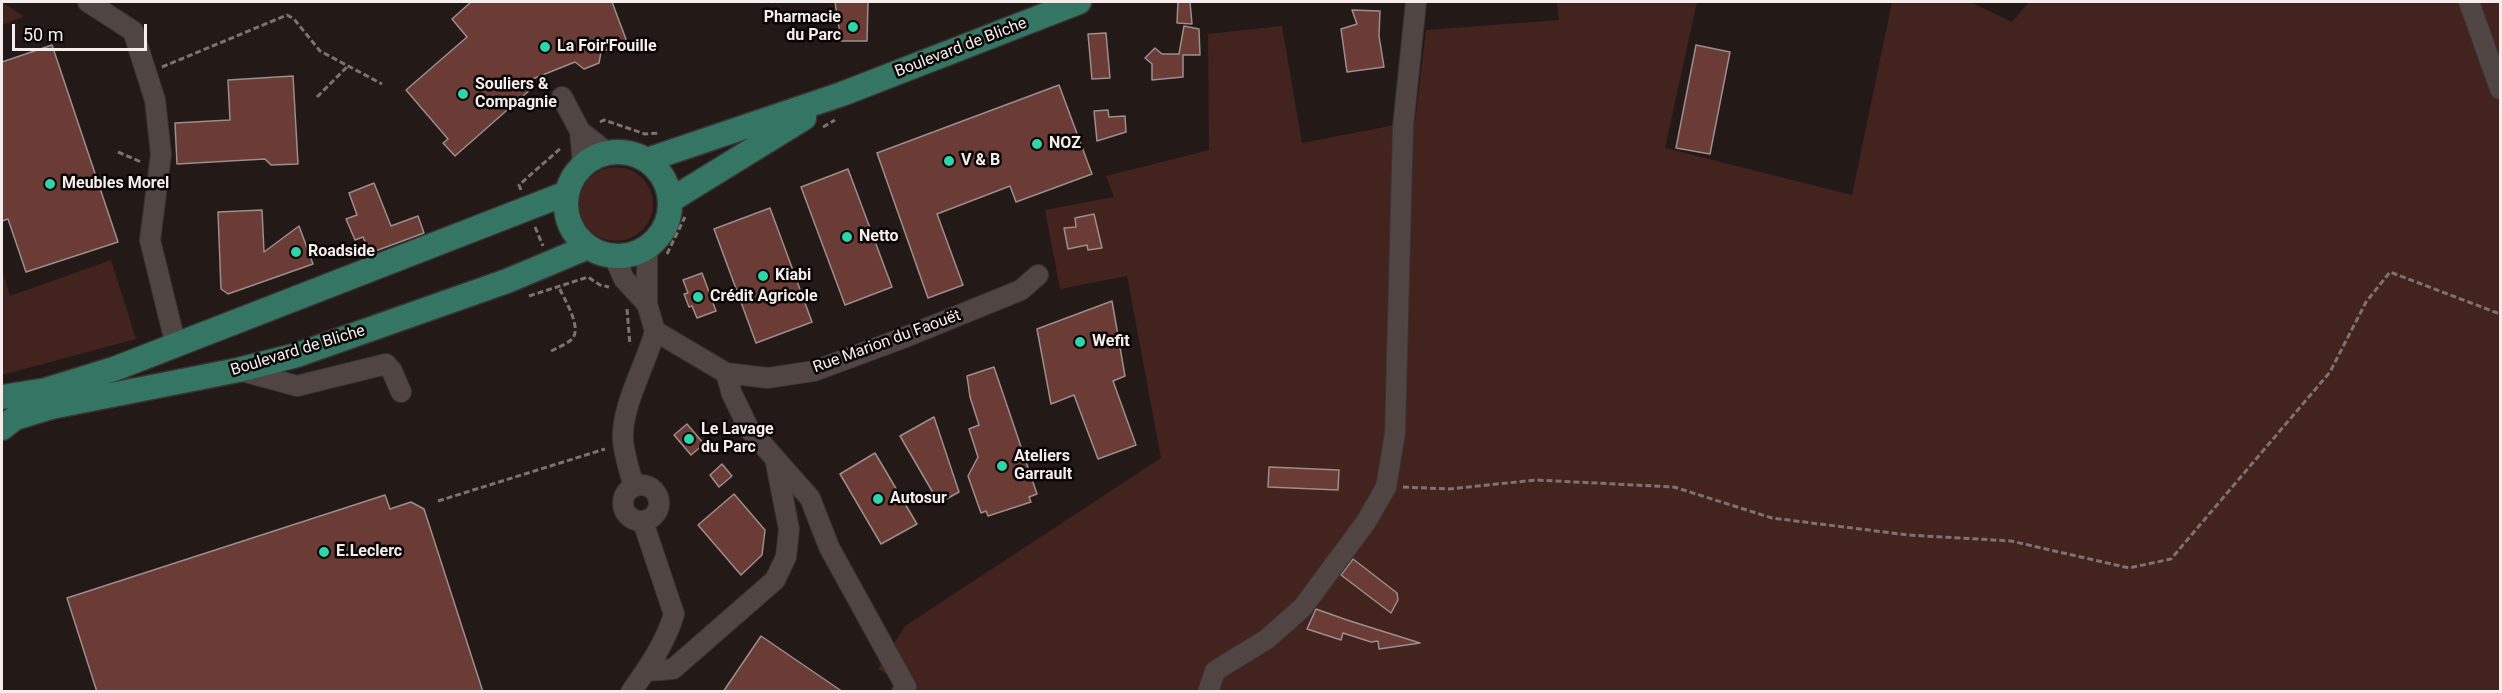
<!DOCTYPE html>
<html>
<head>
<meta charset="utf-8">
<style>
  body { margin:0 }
  #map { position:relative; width:2502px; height:693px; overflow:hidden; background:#231917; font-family:Roboto,sans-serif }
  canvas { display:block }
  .frame { position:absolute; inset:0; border:3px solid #f4edeb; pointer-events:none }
  .scale { position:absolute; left:12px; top:24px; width:135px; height:27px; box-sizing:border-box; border:3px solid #f4edeb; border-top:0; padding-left:8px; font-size:18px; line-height:21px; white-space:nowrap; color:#f4edeb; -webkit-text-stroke:4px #090605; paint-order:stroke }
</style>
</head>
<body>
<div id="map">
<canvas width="2502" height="693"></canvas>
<div class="frame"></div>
<div class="scale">50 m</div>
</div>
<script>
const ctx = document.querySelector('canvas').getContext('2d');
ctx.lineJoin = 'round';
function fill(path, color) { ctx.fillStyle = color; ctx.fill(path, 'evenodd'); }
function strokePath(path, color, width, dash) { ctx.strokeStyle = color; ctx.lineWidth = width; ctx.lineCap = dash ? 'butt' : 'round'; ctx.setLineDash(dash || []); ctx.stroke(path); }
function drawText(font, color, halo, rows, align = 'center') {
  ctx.font = font + ' Roboto,sans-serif'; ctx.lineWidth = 5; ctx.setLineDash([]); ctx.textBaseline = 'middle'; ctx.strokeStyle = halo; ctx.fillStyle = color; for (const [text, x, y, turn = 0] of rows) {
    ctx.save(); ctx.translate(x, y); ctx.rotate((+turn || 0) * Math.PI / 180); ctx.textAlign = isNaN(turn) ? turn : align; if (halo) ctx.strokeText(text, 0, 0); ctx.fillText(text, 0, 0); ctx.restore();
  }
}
fill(new Path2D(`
  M2 2 23 16V17L2 25Z
  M1557 2H1697L1665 148 1852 195 1892 2H1970L2012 22 2029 2H2500V691L921 692 878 669 905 626 1161 458 1127 276 1060 289 1045 210 1114 197 1106 176 1209 150 1208 34 1282 26 1302 143 1415 121 1426 30 1559 20Z
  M579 204a37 37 0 1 1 74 0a37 37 0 1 1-74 0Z
  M111 260 136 339 2 375V269L10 296Z`), '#42231e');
const building = new Path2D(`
  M471 2H612L627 42 601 52 599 63 584 69 575 62 525 82 531 89 455 156 443 143 448 139 406 90 467 37 452 19Z
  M835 2H868L867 41H841Z
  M1178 2H1190L1192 24 1177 23Z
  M1352 10 1380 11 1379 36 1384 67 1347 72 1341 29 1357 24Z
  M1184 26 1199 29 1200 55H1183V77L1152 80V64L1145 58 1155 48 1162 54H1179Z
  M1106 33 1110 78 1092 79 1088 34Z
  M52 45 118 242 26 272 8 219 2 221V62Z
  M1696 45 1730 52 1710 154 1676 148Z
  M293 76 298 164 271 165 265 159 177 164 175 123 230 120 228 80Z
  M1059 85 1092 174 1016 202 1010 186 937 214 963 285 928 298 877 153Z
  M1108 110 1109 117 1125 116 1126 132 1097 141 1094 111Z
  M848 169 892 287 845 305 801 187Z
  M374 183 391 226 418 216 424 233 370 253 363 237 355 240 346 219 357 215 349 193Z
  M770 208 812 322 756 343 714 229Z
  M262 210 264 252 299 226 313 264 228 294 221 289 218 212Z
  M1094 214 1102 248 1088 250 1087 245 1068 249 1064 228 1076 227 1075 218Z
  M702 273 716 311 697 318 692 306 689 307 684 294 688 293 683 280Z
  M1112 301 1125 376 1113 381 1136 445 1098 459 1074 395 1051 404 1037 329Z
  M994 367 1037 494 1029 497 1031 502 988 516 986 511 981 513 968 476 978 457 969 429 979 425 970 397 967 376Z
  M934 417 959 492 939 503 900 436Z
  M687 424 704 444 691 455 674 435Z
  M875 453 917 524 881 544 840 474Z
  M722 464 732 476 719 487 710 475Z
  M1269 467 1339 470 1338 490 1268 487Z
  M734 494 765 530 762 555 741 575 698 525Z
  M385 495 390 509 411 502 424 509 483 692H97L67 598Z
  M1353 559 1397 593 1398 600 1391 613 1341 575Z
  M1316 609 1347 620 1420 643 1379 649 1378 641 1371 642 1343 633 1341 640 1307 629Z
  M761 636 843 692H723Z`);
fill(building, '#6a3c35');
strokePath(building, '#9b8e8c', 1.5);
const minor = new Path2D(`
  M88 2 133 31 155 100 161 154 150 240 176 346
  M2469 2 2500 89
  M562 97 580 131 583 165
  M580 131 608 153
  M647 248V304L655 331 726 373 768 378 814 371 903 338 1021 290 1038 275
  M614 257 624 279 647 304
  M238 370 297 386 386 364 392 371 401 392
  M726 373 732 394 749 429 810 498 829 547 906 687 902 692
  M623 503a18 18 0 1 1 36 0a18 18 0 1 1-36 0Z
  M634 487C630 472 624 455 623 440 621 406 646 365 655 331
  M646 671 673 669 775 580 786 557 789 529 776 463
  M631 692C648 668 666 642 674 614L643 522
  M1208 692 1215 671 1267 639 1303 607 1366 522 1386 487 1395 433 1403 127 1416 2`);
const major = new Path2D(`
  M566 204a52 52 0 1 1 104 0a52 52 0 1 1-104 0Z
  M647 160 842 94 1079 2
  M671 200 804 118
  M2 397 46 390 114 369 567 193
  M2 428 15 418 51 407 238 370 297 355 507 281 588 247`);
strokePath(minor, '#3a3332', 22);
strokePath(major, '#3a3332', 27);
strokePath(new Path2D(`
  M162 67 287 15 294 19 320 51 382 84
  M317 97 348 66
  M600 122 604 120 645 134 659 133
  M823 127 835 120
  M118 152 141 162
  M521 190 519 185 562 147
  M535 227 543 246
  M667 254 685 217
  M529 296 588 277 600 285 609 287
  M627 309 630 345
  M551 351C557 348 567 344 572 339 583 327 563 298 558 285
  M1403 487 1449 489 1536 480 1674 487 1772 518 1908 535 2011 541 2129 568 2171 559 2330 372 2366 302 2390 272 2500 314
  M438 501 605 449`), '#7b7371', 3, [6, 3]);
strokePath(minor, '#514543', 20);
strokePath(major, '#347663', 24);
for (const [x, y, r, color] of [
  [853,27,6,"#2ed4ab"],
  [545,47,6,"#2ed4ab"],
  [463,94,6,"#2ed4ab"],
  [1037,144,6,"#2ed4ab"],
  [949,161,6,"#2ed4ab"],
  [50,184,6,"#2ed4ab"],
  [847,237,6,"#2ed4ab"],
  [296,252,6,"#2ed4ab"],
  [763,276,6,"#2ed4ab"],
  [698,297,6,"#2ed4ab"],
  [1080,342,6,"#2ed4ab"],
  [689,439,6,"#2ed4ab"],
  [1002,466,6,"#2ed4ab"],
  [878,499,6,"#2ed4ab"],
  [324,552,6,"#2ed4ab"]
]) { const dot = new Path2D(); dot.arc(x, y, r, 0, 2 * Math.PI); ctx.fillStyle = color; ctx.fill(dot); strokePath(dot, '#090605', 2); }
drawText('bold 16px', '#f4edeb', '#090605', [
  ["Pharmacie",841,18,"right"],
  ["du Parc",841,36,"right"],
  ["La Foir'Fouille",557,47],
  ["Souliers &",475,85],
  ["Compagnie",475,103],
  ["NOZ",1049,144],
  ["V & B",961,161],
  ["Meubles Morel",62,184],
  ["Netto",859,237],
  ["Roadside",308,252],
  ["Kiabi",775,276],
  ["Crédit Agricole",710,297],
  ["Wefit",1092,342],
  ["Le Lavage",701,430],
  ["du Parc",701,448],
  ["Ateliers",1014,457],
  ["Garrault",1014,475],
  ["Autosur",890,499],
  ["E.Leclerc",336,552]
], 'left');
drawText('16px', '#f4edeb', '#090605', [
  ["Boulevard de Bliche",961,48,-21],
  ["Rue Marion du Faouët",887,342,-20],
  ["Boulevard de Bliche",298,351,-17]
]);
</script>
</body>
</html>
